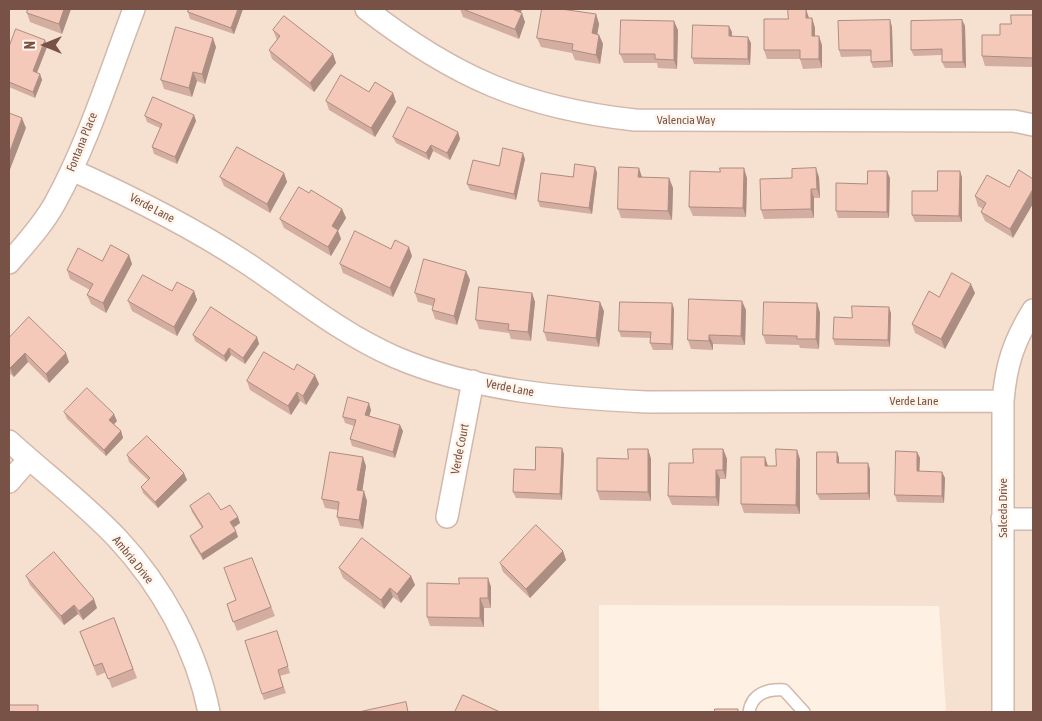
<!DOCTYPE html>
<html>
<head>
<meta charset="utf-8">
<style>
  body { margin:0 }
  #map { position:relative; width:1042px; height:721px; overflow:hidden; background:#fef0e3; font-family:"Asap Condensed",sans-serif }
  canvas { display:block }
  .frame { position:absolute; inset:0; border:10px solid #785247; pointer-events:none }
  .north { position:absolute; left:20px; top:20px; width:50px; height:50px; -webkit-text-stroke:4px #fff5eb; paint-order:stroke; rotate:270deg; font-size:14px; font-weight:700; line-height:20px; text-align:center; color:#785247 }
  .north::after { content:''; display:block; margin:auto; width:18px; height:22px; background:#785247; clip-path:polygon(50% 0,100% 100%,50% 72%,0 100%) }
</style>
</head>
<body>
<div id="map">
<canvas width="1042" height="721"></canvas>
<div class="frame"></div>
<div class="north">N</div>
</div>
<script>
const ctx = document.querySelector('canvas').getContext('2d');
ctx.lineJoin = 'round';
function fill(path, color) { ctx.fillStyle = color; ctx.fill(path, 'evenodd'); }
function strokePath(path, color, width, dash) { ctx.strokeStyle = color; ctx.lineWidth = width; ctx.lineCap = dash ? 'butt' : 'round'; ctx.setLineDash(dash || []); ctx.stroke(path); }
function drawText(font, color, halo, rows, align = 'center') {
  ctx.font = font + ' "Asap Condensed",sans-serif'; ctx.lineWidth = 5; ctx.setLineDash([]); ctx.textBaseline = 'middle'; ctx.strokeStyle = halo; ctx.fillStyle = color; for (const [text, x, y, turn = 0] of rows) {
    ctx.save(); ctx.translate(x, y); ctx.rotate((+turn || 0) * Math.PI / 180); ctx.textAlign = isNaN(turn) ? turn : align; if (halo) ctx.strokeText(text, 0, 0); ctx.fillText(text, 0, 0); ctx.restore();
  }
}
fill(new Path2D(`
  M9 9H1033V712H946L939 606 599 605V712H9Z`), '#f6e1d1');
const lane = new Path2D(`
  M749 712C752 693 768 689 784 690L804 712`);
const street = new Path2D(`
  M366 9C454 77 524 108 635 120L1014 121 1033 125
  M72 170C132 197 190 226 245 262 295 295 340 333 395 357 474 391 563 398 647 402L1003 401
  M9 263C25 244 43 225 55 203 88 143 110 72 134 9
  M9 441C44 473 84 503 117 538 162 586 196 648 209 712
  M9 482 29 459
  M447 517 473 381
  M1002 519H1033
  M1003 712V401C1006 364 1014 341 1033 310`);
strokePath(lane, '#d2b8ab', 14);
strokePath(street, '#d2b8ab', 24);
strokePath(lane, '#fff', 11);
strokePath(street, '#fff', 21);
fill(new Path2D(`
  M28 9H71L62 34 30 22 27 13Z
  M189 9H243L234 34 190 19 188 12Z
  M460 9H522L520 13 525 22 519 39 463 17Z
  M596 14 599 24 597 34 599 35 603 44 600 64 575 60 572 53 541 47 537 38Z
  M1033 15V67L985 66 982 56 1011 24Z
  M812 18 815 28V36L822 45V68L803 69 800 59H767L764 50 788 19Z
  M890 20 892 27 893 67 873 68 871 62V56L841 57 839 50Z
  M962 20 965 26 966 68H945L942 62V55L914 56 911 50Z
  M273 30 333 54 336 63 314 92 272 59 269 50 277 40Z
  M678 30 677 69 658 68 657 63H624L620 54Z
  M732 32V36L751 43 750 65 694 64 692 58Z
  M45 40 47 47 37 73 40 74 42 80 35 98 9 87V47Z
  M216 47 205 84 197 81 192 97 164 89 161 80Z
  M369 92 393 93 396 102 375 137 329 110 326 101Z
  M194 115 196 121 177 164 154 154 152 147 160 128 147 122 145 116Z
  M458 132 460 139 450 160 433 151 429 160 396 143 393 137Z
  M525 159 516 200 470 190 467 184 499 166Z
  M595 167 597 173 592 214 540 207 538 201 573 177Z
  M720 172 747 178 746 217 693 216 689 207Z
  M284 173 287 182 270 213 224 186 220 177Z
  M819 177 820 198H814V218L764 219 761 210Z
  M962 177V222H915L912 215 937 191Z
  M642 178H669L673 188 672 220 621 218 618 209Z
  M890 178 889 218H838L836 211 867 184Z
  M1009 187 1013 238 985 221 981 212 983 209 978 206 975 196Z
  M309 193 342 209 346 218 338 231 341 239 331 256 284 228 280 219Z
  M391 249 412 256 393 297 343 273 340 264Z
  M129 255 132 264 106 313 91 304 87 295 90 290 70 279 67 270Z
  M466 271 470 280 457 325 435 319 432 310 433 306 418 302 415 293Z
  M172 291H194L197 300 177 336 132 311 128 301Z
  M532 293 535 302 531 341 511 339 509 333 479 329 476 320Z
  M975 293 945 349 915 333 912 324 939 297Z
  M817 303 820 313 819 349 800 348 799 345 766 344 763 335Z
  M674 309 673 350H653L650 343 651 338 621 337 619 331Z
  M746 310 745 345 713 344V350L691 349 688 340Z
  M604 311 599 347 547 341 544 332Z
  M891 313 890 347 835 345 833 339 852 318Z
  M193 335 257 337 259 344 245 364 231 355 226 362 195 341Z
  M9 338 69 362 49 383 28 362 14 377 9 373Z
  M247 381 319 384 306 405 300 401 291 415 250 390Z
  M371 410 369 416 403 431 395 458 352 446 350 439 354 426 345 423 343 417Z
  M64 412 117 421 114 424 121 431 123 438 106 456 67 419Z
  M648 449 651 459V501L600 500 597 491 628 459Z
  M723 449 727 459 726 479H720L719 506 672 505 668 496 693 463Z
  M837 452 839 458V463L870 469V500H820L817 494Z
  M917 452 920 458 919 472H942L945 478 944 503 897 502 895 495Z
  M564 454 562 500 516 498 513 492 535 470Z
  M127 455 187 480 158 508 143 493 141 487 148 480 129 462Z
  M800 459V514L744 513 741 504 768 466H776Z
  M366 466 362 491 367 501 363 529 340 526 337 517 338 510 325 508 322 499Z
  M190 506 221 510 238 517 240 523 234 528 238 537 203 560 192 542 190 536 202 528 192 512Z
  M563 551 566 560 530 598 503 572 500 563Z
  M252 558 275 616 237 631 227 604 236 600Z
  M339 568 411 576 415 585 401 603 393 597 384 609 343 578Z
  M26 576 97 608 83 620 78 614 64 625 30 585Z
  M488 578 491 587V608H484V627L430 626 427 617 459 584Z
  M114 618 137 678 112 688 106 672 97 676 80 632Z
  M277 631 290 673 280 676 286 693 264 700 262 694Z`), '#d3ad9f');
fill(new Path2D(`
  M64 9H71L62 34 59 24Z
  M238 9H243L234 34 231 28Z
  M515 9H522L518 20 514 10Z
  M806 9 809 18V28L806 18Z
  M522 13 525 22 519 39 515 29Z
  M596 14 599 24 596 43 592 33Z
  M812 18 815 28V45L812 36Z
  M890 20 892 27 893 67 891 61Z
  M962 20 965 26 966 68 963 62Z
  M674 21 678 30 677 69 674 60Z
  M729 26 732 32 731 43 729 36Z
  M599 35 603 44 600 64 596 55Z
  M819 36 822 45V68L819 59Z
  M748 37 751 43 750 65 748 59Z
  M213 38 216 47 205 84 202 74Z
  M45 40 47 47 35 77 33 71Z
  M333 54 336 63 314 92 310 83Z
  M193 72 197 81 192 97 189 88Z
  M40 74 42 80 35 98 33 92Z
  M393 93 396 102 375 137 371 128Z
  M194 115 196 121 177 164 175 157Z
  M22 118 26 128 9 172V154Z
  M458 132 460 139 450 160 447 153Z
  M431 145 433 151 429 160 426 153Z
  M523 153 525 159 516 200 514 194Z
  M595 167 597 173 592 214 589 208Z
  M639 168 642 177V187L638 177Z
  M744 168 747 178 746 217 743 208Z
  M816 168 819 177 820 198 817 189Z
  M887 171 890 178 889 218 887 212Z
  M960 171 962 177V222L959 216Z
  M284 173 287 182 270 213 267 204Z
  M669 178 673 188 672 220 668 211Z
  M811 189 814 198V218L811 209Z
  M1033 189V204L1013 238 1010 229Z
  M342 209 346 218 338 231 341 239 331 256 328 247 332 226Z
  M409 247 412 256 393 297 390 288Z
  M129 255 132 264 106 313 103 303Z
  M466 271 470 280 457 325 454 316Z
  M971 284 975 293 945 349 941 339Z
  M194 291 197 300 177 336 174 327Z
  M532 293 535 302 531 341 528 332Z
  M742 301 746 310 745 345 741 336Z
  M600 302 604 311 599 347 596 338Z
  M672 303 674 309 673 350 671 344Z
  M817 303 820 313 819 349 816 339Z
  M889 307 891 313 890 347 888 340Z
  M709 335 713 344V350L709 341Z
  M257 337 259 344 245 364 243 358Z
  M229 348 231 355 226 362 224 356Z
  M25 353 28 362 14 377 10 368Z
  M66 353 69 362 49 383 46 374Z
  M315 375 319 384 306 405 303 396Z
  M297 392 300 401 291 415 288 406Z
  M369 403 371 410 368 421 365 415Z
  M114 414 117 421 112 426 109 420Z
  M400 425 403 431 395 458 393 452Z
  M121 431 123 438 106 456 104 450Z
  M562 448 564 454 562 500 560 494Z
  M648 449 651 459V501L648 492Z
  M723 449 727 459 726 479 723 470Z
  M797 450 800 459V514L796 505Z
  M837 452 839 458V470L837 463Z
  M917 452 920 458 919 478 917 471Z
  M363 457 366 466 361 500 357 490Z
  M765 457 768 466H765Z
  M868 463 870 469V500L868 493Z
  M716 470 720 479 719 506 716 497Z
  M942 472 945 478 944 503 942 496Z
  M184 473 187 480 158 508 155 502Z
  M364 491 367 501 363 529 359 520Z
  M238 517 240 523 232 528 230 522Z
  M236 531 238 537 203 560 201 554Z
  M563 551 566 560 530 598 526 589Z
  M411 576 415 585 401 603 397 594Z
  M488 578 491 587V608L488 598Z
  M390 588 393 597 384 609 381 600Z
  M480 598 484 608V627L480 618Z
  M94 599 97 608 83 620 79 611Z
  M74 605 78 614 64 625 61 616Z`), '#ac8d82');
const building = new Path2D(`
  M28 9H64L59 24 27 13Z
  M189 9H238L231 28 188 12Z
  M463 9H515L514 10 522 13 515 29Z
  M542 9H561L596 14 592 33 599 35 596 55 572 50 573 44 537 38Z
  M788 9H806V18H812V36H819V59H800V50H764V19H788Z
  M1011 15H1033V58L982 56V35H1000V24H1011Z
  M284 16 333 54 310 83 269 50 280 36 273 30Z
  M621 20 674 21V60L655 59V54H620Z
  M890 20 891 61 871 62V50H839L838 21Z
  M962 20 963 62H942V49L911 50V21Z
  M693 25 729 26V36L748 37V59L692 58Z
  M176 27 213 38 202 74 193 72 189 88 161 80Z
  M16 29 45 40 33 71 40 74 33 92 9 82V47Z
  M341 75 369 92 375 82 393 93 371 128 326 101Z
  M153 97 194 115 175 157 152 147 162 124 145 116Z
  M408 107 458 132 447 153 431 145 426 153 393 137Z
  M9 113 22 118 9 154Z
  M237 147 284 173 267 204 220 177Z
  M503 148 523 153 514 194 467 184 473 160 499 166Z
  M575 164 595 167 589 208 538 201 541 173 573 177Z
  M619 167 639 168 638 177 669 178 668 211 618 209Z
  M720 168H744L743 208 689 207 690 171 720 172Z
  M816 168 817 189H811V209L761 210 760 179 792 178V169Z
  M1019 170 1033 179V189L1010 229 981 212 986 203 975 196 987 175 1009 187Z
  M868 171H887V212L836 211V183L867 184Z
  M938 171H960L959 216 912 215V191H937Z
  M299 187 309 193 311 190 342 209 332 226 338 230 328 247 280 219Z
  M355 231 391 249 395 240 409 247 390 288 340 264Z
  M111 245 129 255 103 303 87 295 93 284 67 270 78 248 102 261Z
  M424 259 466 271 454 316 432 310 435 299 415 293Z
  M952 273 971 284 941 339 912 324 929 291 939 297Z
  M143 275 172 291 177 282 194 291 174 327 128 301Z
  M479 287 532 293 528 332 508 330 509 324 476 320Z
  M548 295 600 302 596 338 544 332Z
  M689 299 742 301 741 336 709 335V341L688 340Z
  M620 302 672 303 671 344 650 343 651 332 619 331Z
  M764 302 817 303 816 339H797V336L763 335Z
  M852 306 889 307 888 340 833 339 834 317 852 318Z
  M211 307 257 337 243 358 229 348 224 356 193 335Z
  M29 317 66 353 46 374 25 353 10 368 9 367V338Z
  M264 352 294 370 297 364 315 375 303 396 297 392 288 406 247 381Z
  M87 388 114 414 109 420 121 431 104 450 64 412Z
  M348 397 369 403 365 415 400 425 393 452 350 439 356 420 343 417Z
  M147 436 184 473 155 502 141 487 150 478 127 455Z
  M536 447 562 448 560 494 513 492 514 469 535 470Z
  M628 449H648V492L597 491V458L628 459Z
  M693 449H723V470H716V497L668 496 669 463H693Z
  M776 449 797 450 796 505 741 504V457H765V466H776Z
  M896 451 917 452V471L942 472V496L895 495Z
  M330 452 363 457 357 490 364 491 359 520 337 517 339 502 322 499Z
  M817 452H837V463H868V493L817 494Z
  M209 493 221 510 230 505 238 517 230 522 236 531 201 554 190 536 203 527 190 506Z
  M536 525 563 551 526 589 500 563Z
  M362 538 411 576 397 594 390 588 381 600 339 568Z
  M54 552 94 599 79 611 74 605 61 616 26 576Z
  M252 558 271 607 233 622 227 604 236 600 224 568Z
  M459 578H488V598H480V618L427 617V583L459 584Z
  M114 618 133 669 108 679 102 663 94 666 80 632Z
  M277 631 288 666 278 670 283 687 262 694 245 641Z
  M463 695 500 712H455Z
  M406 702 408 712H359Z
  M9 705H38V712H49H9Z
  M715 709H738V712H715Z`);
fill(building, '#f5c9b9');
strokePath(building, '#ac8d82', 1);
drawText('12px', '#785247', '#fff5eb', [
  ["Valencia Way",686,120],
  ["Fontana Place",82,142,-68],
  ["Verde Lane",152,208,28],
  ["Verde Lane",510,388,11],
  ["Verde Lane",914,401],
  ["Verde Court",460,449,-79],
  ["Salceda Drive",1003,508,-90],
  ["Ambria Drive",133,560,51]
]);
</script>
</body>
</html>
